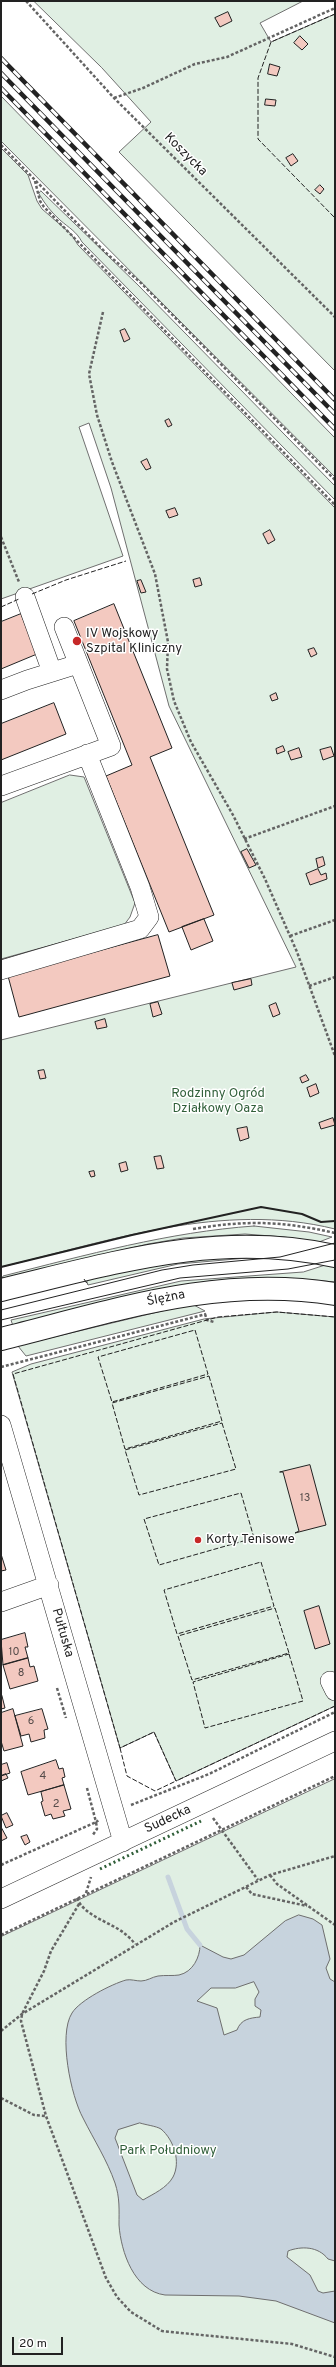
<!DOCTYPE html>
<html>
<head>
<meta charset="utf-8">
<style>
  body { margin:0 }
  #map { position:relative; width:336px; height:2367px; overflow:hidden; background:#fff; font-family:Overpass,sans-serif }
  canvas { display:block }
  .frame { position:absolute; inset:0; border:2px solid #222; pointer-events:none }
  .scale { position:absolute; left:12px; top:2337px; width:51px; height:18px; box-sizing:border-box; border:2px solid #222; border-top:0; padding-left:5px; font-size:12px; line-height:14px; white-space:nowrap; color:#222; -webkit-text-stroke:3px #fff; paint-order:stroke }
</style>
</head>
<body>
<div id="map">
<canvas width="336" height="2367"></canvas>
<div class="frame"></div>
<div class="scale">20 m</div>
</div>
<script>
const ctx = document.querySelector('canvas').getContext('2d');
ctx.lineJoin = 'round';
function fill(path, color) { ctx.fillStyle = color; ctx.fill(path, 'evenodd'); }
function strokePath(path, color, width, dash) { ctx.strokeStyle = color; ctx.lineWidth = width; ctx.lineCap = dash ? 'butt' : 'round'; ctx.setLineDash(dash || []); ctx.stroke(path); }
function drawText(font, color, halo, rows, align = 'center') {
  ctx.font = font + ' Overpass,sans-serif'; ctx.lineWidth = 3; ctx.setLineDash([]); ctx.textBaseline = 'middle'; ctx.strokeStyle = halo; ctx.fillStyle = color; for (const [text, x, y, turn = 0] of rows) {
    ctx.save(); ctx.translate(x, y); ctx.rotate((+turn || 0) * Math.PI / 180); ctx.textAlign = isNaN(turn) ? turn : align; if (halo) ctx.strokeText(text, 0, 0); ctx.fillText(text, 0, 0); ctx.restore();
  }
}
const green = new Path2D(`
  M34 1H303L260 23 271 42 335 14V371L119 152 151 122 102 68Z
  M1 96 335 438V477L1 141Z
  M1 148 28 175 37 201 42 209 71 234 78 245 335 508V1229C222 1201 110 1241 1 1267V1040L296 967 169 706 111 488 89 423 79 427 123 556 1 599Z
  M41 191 138 285 335 486V500L82 242C76 231 69 228 60 220 51 212 45 204 39 194Z
  M70 775 84 777 135 903 130 917 124 925 1 959V803Z
  M254 1226 309 1232 332 1237 319 1242 284 1237 245 1234 183 1238 148 1244 2 1279 3 1276C86 1255 169 1232 254 1226Z
  M259 1257 178 1264 88 1285 86 1279 186 1259Z
  M326 1265 335 1267V1282C287 1277 238 1276 190 1284 130 1293 71 1312 13 1326L11 1320 181 1281 303 1272Z
  M192 1304 205 1311 26 1356 18 1346Z
  M277 1312 335 1317V1706L176 1781 154 1732 120 1748 12 1372 31 1364 204 1319Z
  M335 1779V2366H1V1937Z`);
fill(green, '#e0efe3');
strokePath(green, '#6f6f6f', 1);
const water = new Path2D(`
  M299 1915 313 1919 322 1925 330 1959 326 1968 330 1979 335 1982V2261L328 2259C318 2246 301 2246 288 2251L287 2257 310 2275 318 2291 323 2293 335 2291V2323L276 2301 239 2296 165 2295C134 2291 121 2252 119 2225 119 2210 120 2198 115 2183 107 2160 94 2140 83 2118 71 2096 58 2035 72 2013 80 2000 112 1984 126 1980 131 1979 136 1981 141 1981 147 1981 152 1977 158 1976 165 1975 173 1976 179 1975 193 1972 200 1957 200 1945L223 1957 231 1959 244 1955 285 1921ZM254 1982 259 1992 255 1999V2006L261 2010 260 2017C250 2018 241 2019 237 2030L224 2035 217 2008 197 2001 211 1988H235ZM140 2123C146 2125 156 2126 161 2129 174 2140 181 2162 173 2177 167 2188 153 2194 143 2200L137 2195 115 2138 118 2130Z`);
fill(water, '#c7d3dd');
strokePath(water, '#6f6f6f', 1);
strokePath(new Path2D(`
  M168 1877 187 1929 200 1945`), '#c7d3dd', 5);
const building = new Path2D(`
  M228 12 232 21 220 27 215 18Z
  M300 36 308 44 302 50 294 43Z
  M270 64 280 67 277 76 268 74Z
  M266 99 276 100 275 106 265 105Z
  M293 154 298 161 291 166 286 158Z
  M320 185 324 189 320 194 315 190Z
  M125 329 130 339 124 342 120 331Z
  M169 419 172 425 168 427 165 421Z
  M147 459 151 468 146 470 141 462Z
  M175 508 178 515 169 518 166 511Z
  M270 530 275 540 268 544 263 534Z
  M200 578 202 585 195 587 193 580Z
  M141 580 146 592 141 593 137 581Z
  M114 604 172 748 150 757 214 915 169 932 106 776 132 765 74 621Z
  M21 614 37 654 1 669V622Z
  M314 648 317 654 311 657 308 650Z
  M276 693 278 699 272 701 270 696Z
  M54 703 66 734 1 760V724Z
  M283 746 285 751 277 754 276 749Z
  M331 747 334 756 323 760 320 750Z
  M299 748 302 757 291 760 288 752Z
  M247 849 256 865 249 868 241 852Z
  M323 857 325 865 318 868 316 859Z
  M318 869 321 875 326 873 327 879 310 885 306 874Z
  M204 919 213 941 191 950 182 927Z
  M158 935 170 976 19 1017 8 976Z
  M251 979 252 985 234 990 232 983Z
  M158 1002 162 1014 153 1017 150 1004Z
  M276 1003 280 1014 273 1017 269 1006Z
  M105 1019 107 1027 97 1029 95 1022Z
  M44 1070 46 1078 40 1079 38 1071Z
  M306 1075 309 1080 302 1083 300 1078Z
  M316 1084 319 1093 310 1097 307 1088Z
  M333 1118 335 1125 321 1129 319 1123Z
  M247 1127 249 1138 240 1141 237 1129Z
  M161 1156 164 1168 157 1169 154 1157Z
  M126 1162 128 1170 121 1172 119 1164Z
  M94 1171 95 1176 91 1177 89 1172Z
  M310 1465 326 1525 295 1533 299 1531 283 1472H280Z
  M1 1554 6 1570 1 1571Z
  M319 1606 330 1644 315 1649 304 1611Z
  M25 1633 28 1647H25L28 1658 3 1665 1 1640Z
  M28 1658 30 1667 34 1666 38 1681 10 1689 3 1665Z
  M2 1696 5 1708 1 1709V1697Z
  M13 1709 23 1746 4 1751 1 1741V1713Z
  M42 1709 48 1729 44 1730 45 1738 31 1742 29 1734 21 1736 15 1716Z
  M56 1760 59 1769 63 1768 65 1777 62 1778 64 1785 28 1795 21 1772Z
  M7 1763 10 1773 1 1776V1765Z
  M6 1774 8 1778 1 1781V1776Z
  M64 1785 71 1809 63 1811 65 1816 53 1819 51 1814 45 1816 41 1802 43 1801 41 1792Z
  M7 1813 13 1825 6 1828 1 1816Z
  M1 1827 7 1838 1 1841Z
  M27 1835 30 1842 25 1845 21 1837Z`);
fill(building, '#f3c9c0');
strokePath(building, '#222', 1);
const minor = new Path2D(`
  M25 597 52 672
  M1 690 27 680 78 664
  M1 786 111 746 64 627
  M1 970 140 929 149 917 140 887 87 754
  M1 1425 123 1842
  M1 1602 49 1585
  M330 1681 335 1691
  M1 1899 335 1741`);
const major = new Path2D(`
  M1 1290C114 1263 218 1230 335 1256
  M1 1339C114 1311 217 1275 335 1294`);
strokePath(minor, '#222', 20);
strokePath(major, '#222', 24);
strokePath(new Path2D(`
  M26 1 114 98 335 317
  M114 98 143 88 195 64 227 57 335 8
  M1 145 106 253 141 283 335 480
  M35 181 40 201 44 207 335 505
  M103 312 89 374 97 415 112 462 155 574 168 642 167 669 174 701 191 742 233 815 265 879 297 952 335 1056
  M1 537 19 582
  M244 839 335 806
  M290 936 335 920
  M309 986 335 977
  M193 1229C246 1220 282 1221 335 1233
  M205 1314 207 1320 214 1322
  M1 1367 206 1314
  M57 1688 66 1718
  M87 1788 96 1822 99 1820
  M131 1805 209 1774 335 1712
  M213 1818 258 1880
  M1 1865 96 1822 97 1829 92 1836
  M270 1875 277 1884 335 1925
  M246 1887 252 1894 307 1906
  M86 1893 91 1877
  M77 1898C84 1916 110 1922 124 1933 128 1936 132 1940 135 1944
  M79 1904 51 1951 44 1971 22 2014 21 2021 46 2116 106 2278 117 2297 131 2312 162 2331 292 2344 335 2357
  M1 1935 335 1776
  M1 2031 22 2014 174 1922 270 1875 335 1856
  M1 2098 34 2115 46 2116`), '#646464', 2.5, [3, 2]);
strokePath(minor, '#fff', 19);
strokePath(major, '#fff', 22);
strokePath(new Path2D(`
  M1 1310 162 1270 193 1265 280 1257 335 1243
  M1 1320 180 1278 288 1269 335 1260`), '#222', 1);
const rail = new Path2D(`
  M1 58 335 400
  M1 73 335 414
  M1 88 335 429`);
strokePath(rail, '#222', 4.5);
strokePath(rail, '#fff', 3, [9]);
strokePath(new Path2D(`
  M100 1869 201 1821`), '#2f5e38', 3, [2, 3]);
strokePath(new Path2D(`
  M335 14 271 42 258 78V139L335 218
  M32 594 66 580 126 561
  M1 607 19 599
  M84 1279 88 1285
  M195 1330 208 1374 112 1402 98 1357Z
  M209 1376 222 1421 125 1449 112 1403Z
  M222 1423 236 1469 139 1495 125 1450Z
  M241 1493 254 1538 159 1565 144 1519Z
  M261 1562 274 1606 177 1634 164 1590Z
  M275 1608 289 1653 192 1680 178 1636Z
  M289 1654 303 1701 205 1728 193 1682Z
  M335 1706 176 1781 154 1732 120 1748 13 1374 218 1317 277 1312 335 1317
  M120 1748 127 1776 155 1791 176 1781`), '#222', 1, [5, 2]);
strokePath(new Path2D(`
  M1 1267 132 1235 261 1207 302 1214 321 1222 335 1221`), '#222', 2);
for (const [x, y, r, color] of [
  [77,641,5,"#c62828"],
  [198,1540,4,"#c62828"]
]) { const dot = new Path2D(); dot.arc(x, y, r, 0, 2 * Math.PI); ctx.fillStyle = color; ctx.fill(dot); strokePath(dot, '#fff', 1.5); }
drawText('11px', '#564c4a', null, [
  ["13",305,1499],
  ["10",14,1653],
  ["8",21,1674],
  ["6",31,1722],
  ["4",43,1777],
  ["2",56,1805]
]);
drawText('13px', '#222', '#fff', [
  ["Koszycka",185,155,45],
  ["Ślężna",166,1299,-11],
  ["Pułtuska",62,1633,74],
  ["Sudecka",168,1820,-25]
]);
drawText('13px', '#222', '#fff', [
  ["IV Wojskowy",86,634],
  ["Szpital Kliniczny",86,649],
  ["Korty Tenisowe",206,1540]
], 'left');
drawText('13px', '#2f5e38', '#fff', [
  ["Rodzinny Ogród",218,1094],
  ["Działkowy Oaza",218,1109],
  ["Park Południowy",168,2151]
]);
</script>
</body>
</html>
